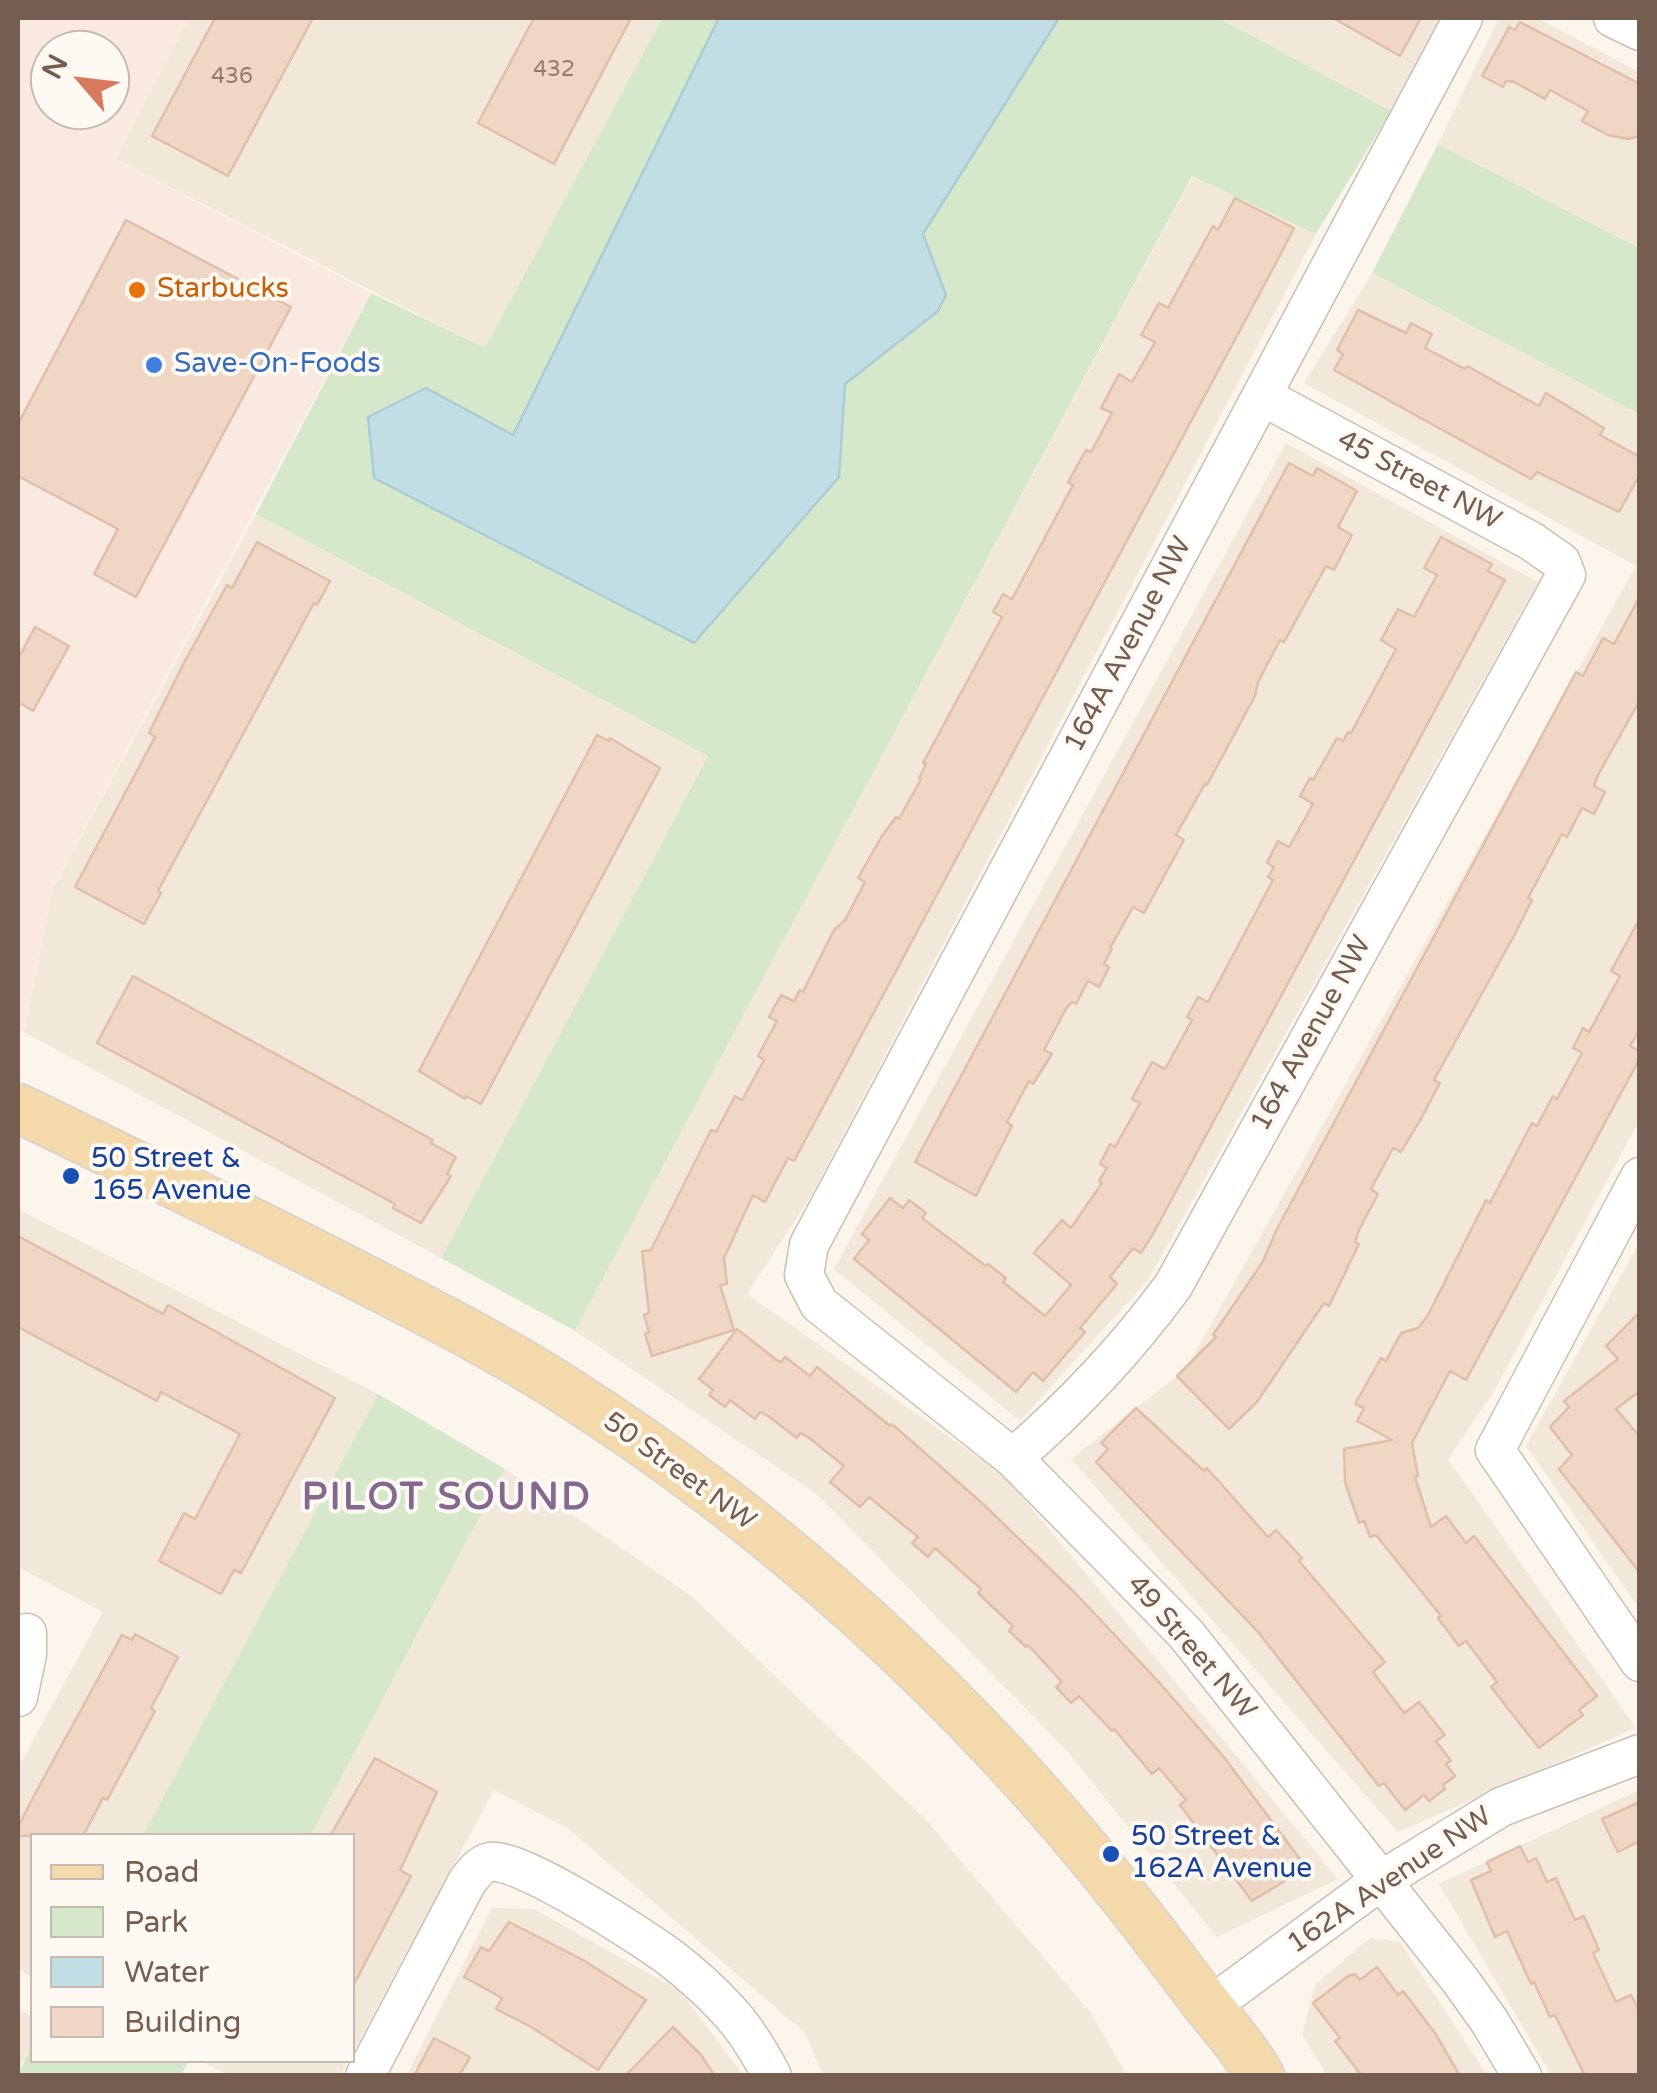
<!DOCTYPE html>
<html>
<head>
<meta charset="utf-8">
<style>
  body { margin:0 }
  #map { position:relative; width:1657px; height:2093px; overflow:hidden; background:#fbf5ec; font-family:"Varela Round",sans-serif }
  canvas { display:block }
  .frame { position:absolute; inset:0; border:20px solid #755e50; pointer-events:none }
  .legend { position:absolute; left:30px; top:1833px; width:325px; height:230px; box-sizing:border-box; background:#fef9f2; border:2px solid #c7bbb1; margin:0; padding:12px 18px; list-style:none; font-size:30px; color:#755e50 }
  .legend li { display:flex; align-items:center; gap:20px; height:50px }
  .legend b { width:50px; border:2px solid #c7bbb1 }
  .north { position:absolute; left:30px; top:30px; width:100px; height:100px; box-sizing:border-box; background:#fef9f2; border:2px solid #c7bbb1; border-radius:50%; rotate:298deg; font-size:28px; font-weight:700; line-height:40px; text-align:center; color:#755e50 }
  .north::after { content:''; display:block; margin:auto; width:35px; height:45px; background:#da7a5c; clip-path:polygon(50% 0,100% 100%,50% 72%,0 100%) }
</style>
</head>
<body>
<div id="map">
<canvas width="1657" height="2093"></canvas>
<div class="frame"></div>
<ul class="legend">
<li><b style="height:12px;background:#f4daaa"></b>Road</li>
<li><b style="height:28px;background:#d6e8ca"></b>Park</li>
<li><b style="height:28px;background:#c1dee4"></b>Water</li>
<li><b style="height:28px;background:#efd6c5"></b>Building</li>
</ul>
<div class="north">N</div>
</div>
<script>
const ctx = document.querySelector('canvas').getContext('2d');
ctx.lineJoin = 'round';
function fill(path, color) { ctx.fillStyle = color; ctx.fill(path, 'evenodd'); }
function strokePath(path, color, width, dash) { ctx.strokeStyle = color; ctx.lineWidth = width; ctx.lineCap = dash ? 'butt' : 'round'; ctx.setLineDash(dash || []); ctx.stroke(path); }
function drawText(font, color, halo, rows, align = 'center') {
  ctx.font = font + ' "Varela Round",sans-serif'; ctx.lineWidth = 8; ctx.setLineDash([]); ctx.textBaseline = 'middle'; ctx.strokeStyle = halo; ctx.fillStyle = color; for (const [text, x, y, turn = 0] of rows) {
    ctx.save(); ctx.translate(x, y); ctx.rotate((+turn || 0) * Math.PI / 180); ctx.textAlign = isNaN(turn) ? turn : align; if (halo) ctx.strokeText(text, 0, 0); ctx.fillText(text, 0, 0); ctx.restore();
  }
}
fill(new Path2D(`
  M189 18H662L485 349 115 159Z
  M1219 18H1442L1391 111Z
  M1499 18H1537L1639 72V248L1438 144Z
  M1193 176 1316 234 811 1196 747 1294 1006 1477 1338 1879 1217 1937 1067 1751 817 1494 575 1331Z
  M1372 273 1639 414V1121L1493 1393 1448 1459 1636 1728 1398 1832 1071 1459 1186 1369 1636 566 1304 383Z
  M1286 443 1538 582 1148 1280 1020 1421 834 1269Z
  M256 514 708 756 441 1258 24 1032 53 888Z
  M18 1209 378 1394 143 1835 32 1836V1977L18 1969V1768L103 1612 18 1567Z
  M1639 1243V1608L1526 1446Z
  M505 1469 689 1594 926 1820 1090 2012 1127 2075H823L805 2033 569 1829 494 1790 353 2052 352 1836H311Z
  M1639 1790V2075H1551L1439 1884Z
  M492 1908 534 1909 680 1991 743 2075 406 2076Z
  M1370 1938 1400 1942 1487 2075H1327L1302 2034 1315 1985Z
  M18 2009 32 2016V2043L18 2071Z
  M200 2061H348L340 2076 229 2075Z`), '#f2e8da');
fill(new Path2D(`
  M18 18H189L115 159 371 293 53 887 24 1032 18 1028ZM50 50H110V110H50Z`), '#fae9e1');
fill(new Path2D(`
  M662 18H1219L1391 111 1316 234 1192 176 575 1331 441 1258 708 756 256 514 371 293 485 348Z
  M1438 144 1639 248V414L1372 273Z
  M378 1394 505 1469 311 1835H143Z
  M32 2043V2060L189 2061 181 2075H18Z`), '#d6e8ca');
const water = new Path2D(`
  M719 18H1059L923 234 946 295 938 311 845 384 839 477 694 643 374 478 368 417 426 388 513 435Z`);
fill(water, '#c1dee4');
strokePath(water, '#a8cdd5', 2.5);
const building = new Path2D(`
  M215 18H313L228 176 152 136Z
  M534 18H631L554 164 478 123Z
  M1333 18H1421L1400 56Z
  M1520 22 1640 84V136L1628 139 1608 135 1582 121 1588 111 1550 90 1545 99 1514 82 1506 81 1503 87 1482 76 1509 27 1515 30Z
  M1235 198 1294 228 1276 263 794 1161 788 1158 765 1202 753 1195 724 1258 727 1284 720 1285 734 1330 652 1356 645 1334 649 1332 644 1315 649 1313 642 1251 651 1250 711 1130 716 1132 735 1096 742 1100 764 1060 758 1056 777 1021 769 1017 781 995 794 1001 800 990 803 992 834 930 845 920 865 882 858 878 882 836 896 817 899 819 921 779 919 778 926 764 923 763 1002 617 993 612 1003 594 1012 599 1073 485 1068 482 1086 450 1091 452 1112 413 1101 408 1119 374 1132 382 1155 342 1141 335 1159 303 1168 308 1213 226 1218 230Z
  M126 220 291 307 136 597 94 574 118 529 18 476V424Z
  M1358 310 1406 333 1411 323 1432 334 1425 348 1465 369 1467 366 1539 406 1546 393 1604 428 1600 435 1640 457V474L1619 512 1537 472 1531 479 1334 370 1343 354 1337 350Z
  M1289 463 1313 476 1317 468 1357 491 1338 527 1352 535 1334 570 1326 566 1284 642 1280 640 1258 682 1255 696 1207 785 1205 784 1176 835 1184 840 1144 913 1133 907 1110 948 1112 949 1104 964 1109 967 1099 987 1088 981 1076 1004 1072 1002 1067 1007 1044 1050 1052 1054 1033 1084 1029 1081 1007 1122 1012 1126 976 1196 915 1162Z
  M1441 537 1492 564 1488 571 1505 580 1153 1234 1141 1253 1133 1248 1110 1277 1117 1284 1080 1328 1085 1332 1043 1381 1033 1372 1016 1392 854 1259 869 1240 862 1234 890 1198 903 1208 909 1200 926 1213 922 1218 986 1266 988 1264 1006 1278 1003 1282 1045 1316 1071 1285 1034 1253 1062 1220 1071 1228 1102 1183 1099 1181 1107 1168 1100 1164 1110 1144 1115 1147 1140 1103 1132 1099 1152 1062 1165 1069 1192 1020 1187 1017 1198 997 1208 1002 1273 880 1268 877 1274 867 1267 863 1278 841 1289 847 1313 804 1300 796 1310 778 1313 780 1337 738 1343 741 1348 732 1351 733 1396 649 1381 640 1398 609 1414 617 1437 575 1424 568Z
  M257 542 330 581 317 605 314 603 158 891 161 893 144 924 75 887 155 737 149 733 185 661 227 585 232 588Z
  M1640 596V700L1598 775 1594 786 1605 792 1594 814 1582 808 1567 837 1562 834 1528 898 1532 900 1515 934 1434 1080 1440 1083 1422 1117 1401 1152 1393 1148 1371 1189 1378 1194 1359 1230 1355 1242 1359 1244 1329 1306 1324 1303 1257 1402 1229 1429 1177 1376 1216 1337 1213 1335 1262 1263 1277 1229 1576 672 1583 676 1603 638 1614 644Z
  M35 627 69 646 33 711 18 702V659Z
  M597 735 609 741 610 738 660 768 481 1104 466 1096 465 1099 419 1071Z
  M1640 918V1029L1630 1046 1640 1051V1058L1466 1380 1450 1371 1412 1443 1418 1476 1415 1477 1431 1527 1446 1516 1466 1543 1474 1536 1597 1696 1579 1710 1583 1715 1539 1748 1491 1687 1497 1682 1466 1641 1459 1646 1438 1618 1441 1616 1376 1535 1370 1537 1364 1521 1359 1523 1345 1482 1344 1449 1392 1440 1357 1421 1364 1408 1355 1404 1381 1358 1386 1361 1401 1333 1418 1328 1428 1315 1486 1200 1490 1203 1532 1123 1537 1126 1553 1096 1557 1099 1582 1053 1573 1048 1583 1028 1589 1032 1620 976 1611 971Z
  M133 976 433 1140 431 1143 456 1157 447 1174 451 1176 421 1223 393 1208 395 1204 97 1043Z
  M18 1236 163 1314 168 1305 335 1398 241 1573 234 1570 221 1594 159 1561 184 1513 195 1519 240 1434 161 1392 157 1401 18 1327Z
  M1640 1312V1391L1616 1409 1640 1437V1573L1559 1469 1572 1455 1550 1427 1569 1407 1564 1401 1618 1359 1606 1346Z
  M737 1329 778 1361 781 1362 785 1357 810 1376 817 1367 890 1426 892 1424 982 1503 1078 1596 1157 1680 1223 1756 1300 1859 1280 1875 1285 1881 1252 1901 1180 1805 1186 1800 1159 1768 1152 1774 1114 1729 1112 1731 1079 1696 1071 1703 1056 1687 1062 1682 1028 1645 1026 1647 1009 1631 1013 1626 978 1593 981 1589 935 1548 928 1557 912 1543 918 1537 869 1497 860 1507 830 1482 844 1466 808 1437 800 1433 797 1438 768 1416 760 1412 755 1419 730 1400 725 1407 709 1395 713 1390 699 1379Z
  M1136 1408 1204 1471 1207 1468 1268 1537 1276 1530 1302 1558 1299 1561 1385 1662 1373 1672 1404 1713 1419 1702 1445 1735 1436 1741 1451 1761 1446 1764 1455 1776 1443 1785 1445 1789 1429 1801 1424 1795 1405 1810 1384 1783 1379 1786 1258 1632 1096 1462 1108 1449 1101 1443Z
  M135 1634 178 1657 151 1708 155 1711 107 1800 103 1798 83 1836H18V1827L36 1792 122 1635 132 1640Z
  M375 1758 437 1792 400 1870 411 1876 352 1988V1836H330Z
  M1640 1802V1841L1618 1852 1602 1819Z
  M1520 1846 1528 1862 1536 1858 1547 1882 1556 1878 1575 1920 1584 1916 1599 1950 1593 1953 1616 2002 1631 1995 1640 2012V2076H1585L1555 2015 1550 2017 1534 1982 1531 1984 1507 1931 1495 1937 1471 1880 1491 1871 1487 1862Z
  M509 1922 583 1960 646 2000 598 2070 531 2027 496 2009 502 1998 464 1977 481 1947 489 1951Z
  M1377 1967 1398 1995 1403 1991 1435 2033 1460 2076 1361 2075 1335 2041 1340 2038 1313 2003 1348 1976 1355 1974 1360 1980Z
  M673 2027 701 2055 715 2076H625Z
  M434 2038 470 2057 459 2076H414Z`);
fill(building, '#efd6c5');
strokePath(building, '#e0bea7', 2.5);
const minor = new Path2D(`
  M1463 18 809 1245 804 1275 819 1304 1013 1458 1186 1634 1460 1980 1490 2022 1522 2076
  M1613 18 1640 31
  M1640 1177 1495 1450 1640 1662
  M1013 1458C1073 1406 1126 1350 1173 1286L1566 575 1561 562 1531 541 1262 396
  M18 1697 27 1654V1633
  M1209 2007 1380 1881 1501 1807 1640 1754
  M365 2076 467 1882C473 1874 480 1864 490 1862 518 1856 646 1939 672 1959 690 1973 708 1989 724 2006 743 2025 759 2051 772 2076`);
const major = new Path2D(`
  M18 1108C136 1165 254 1222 370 1282 434 1315 499 1348 560 1387 777 1524 971 1702 1129 1903 1156 1937 1181 1971 1207 2005 1226 2028 1245 2050 1260 2076`);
strokePath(minor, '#cdbeb2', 41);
strokePath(major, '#d8d2ce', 51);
strokePath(minor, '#fff', 38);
strokePath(major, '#f4daaa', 48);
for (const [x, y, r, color] of [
  [137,290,10,"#e8710a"],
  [154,365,10,"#3f7fe0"],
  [71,1176,10,"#1a4fb4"],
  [1111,1854,10,"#1a4fb4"]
]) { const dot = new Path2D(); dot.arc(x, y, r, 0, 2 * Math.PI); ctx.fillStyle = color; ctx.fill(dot); strokePath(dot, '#fef9f2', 4); }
drawText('22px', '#947c6d', null, [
  ["432",554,70],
  ["436",232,77]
]);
drawText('28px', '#c56008', '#fef9f2', [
  ["Starbucks",157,290]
], 'left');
drawText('28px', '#366cbe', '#fef9f2', [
  ["Save-On-Foods",174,365]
], 'left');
drawText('28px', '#755e50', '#fef9f2', [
  ["45 Street NW",1419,481,28],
  ["164A Avenue NW",1129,645,-62],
  ["164 Avenue NW",1312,1034,-61],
  ["50 Street NW",679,1472,36],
  ["49 Street NW",1191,1648,49],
  ["162A Avenue NW",1390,1881,-34]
]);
drawText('28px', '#164399', '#fef9f2', [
  ["50 Street &",91,1160],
  ["165 Avenue",91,1192],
  ["50 Street &",1131,1838],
  ["162A Avenue",1131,1870]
], 'left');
ctx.letterSpacing = '2.5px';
drawText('bold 38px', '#846890', '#fef9f2', [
  ["PILOT SOUND",447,1499]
]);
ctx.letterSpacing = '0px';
</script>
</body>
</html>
